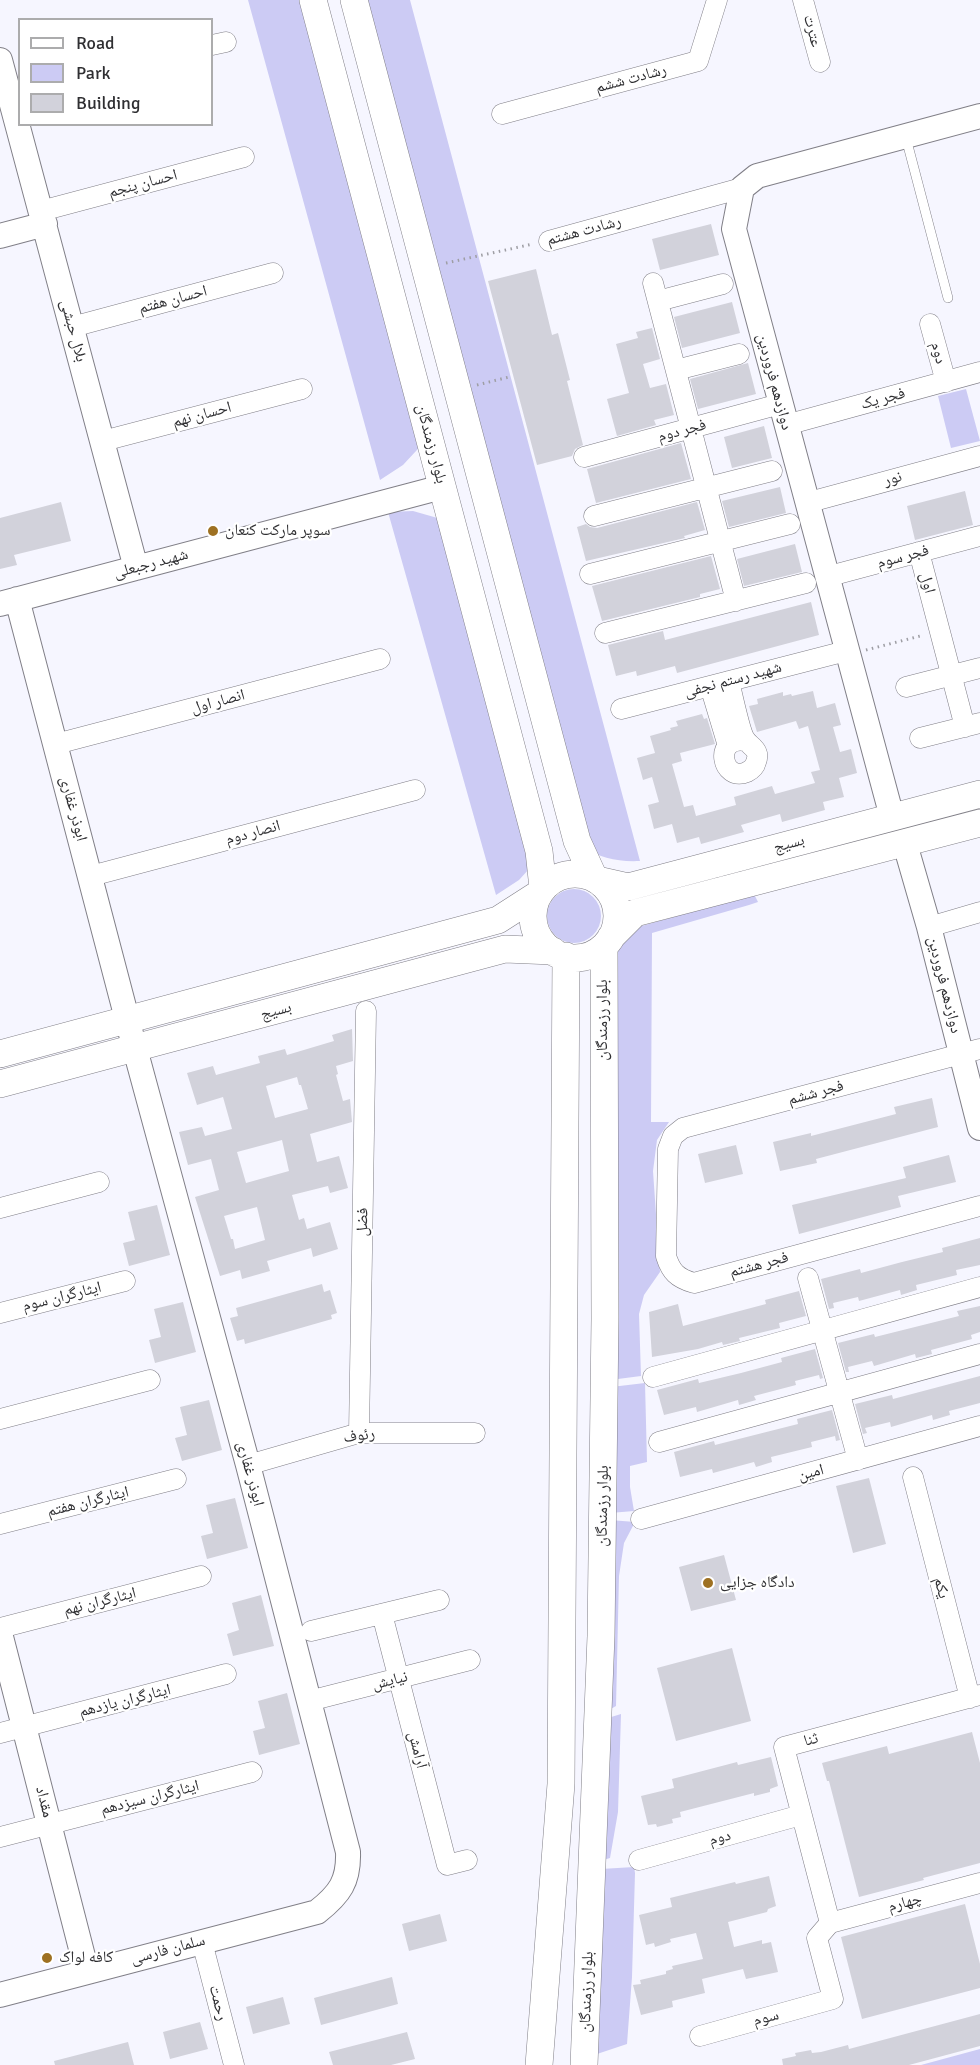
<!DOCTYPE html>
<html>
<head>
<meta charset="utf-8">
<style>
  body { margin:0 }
  #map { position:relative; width:980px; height:2065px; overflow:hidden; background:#f6f6ff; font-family:Signika,sans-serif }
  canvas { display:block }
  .legend { position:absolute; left:18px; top:18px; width:195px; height:108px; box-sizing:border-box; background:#fff; border:2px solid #acacad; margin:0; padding:8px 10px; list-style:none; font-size:18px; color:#2f2f32 }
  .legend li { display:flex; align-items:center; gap:12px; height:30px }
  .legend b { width:30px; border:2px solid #acacad }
</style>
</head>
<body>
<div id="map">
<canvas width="980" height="2065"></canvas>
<ul class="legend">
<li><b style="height:8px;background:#fff"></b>Road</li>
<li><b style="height:16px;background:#cccbf4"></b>Park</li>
<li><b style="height:16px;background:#d2d2db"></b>Building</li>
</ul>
</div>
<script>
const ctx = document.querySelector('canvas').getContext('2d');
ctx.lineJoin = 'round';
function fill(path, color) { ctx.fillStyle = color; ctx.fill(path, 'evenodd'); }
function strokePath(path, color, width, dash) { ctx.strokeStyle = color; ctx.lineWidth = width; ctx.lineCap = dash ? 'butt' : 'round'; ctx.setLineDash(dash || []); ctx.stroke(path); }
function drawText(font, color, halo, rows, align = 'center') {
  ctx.font = font + ' Signika,"Noto Naskh Arabic",sans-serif'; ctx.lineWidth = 4.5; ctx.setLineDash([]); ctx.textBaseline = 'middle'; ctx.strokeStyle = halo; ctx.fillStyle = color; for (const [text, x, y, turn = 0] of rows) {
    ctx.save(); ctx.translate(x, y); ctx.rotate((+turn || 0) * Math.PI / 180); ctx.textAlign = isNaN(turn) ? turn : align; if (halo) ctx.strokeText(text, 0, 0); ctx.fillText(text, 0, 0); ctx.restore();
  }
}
fill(new Path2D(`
  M248 0H313L429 437 403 465 380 480Z
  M354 0H410L640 861C617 862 601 858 581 847Z
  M966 389 980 441 951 448 938 396Z
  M413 511 441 519 539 858 519 880 496 895 388 512Z
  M547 916a27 27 0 1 1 54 0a27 27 0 1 1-54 0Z
  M754 894 758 902 749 905 652 933 651 1122H669L657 1140 653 1171 660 1272 644 1295 639 1314 641 1376 610 1380 614 949 638 927Z
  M645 1383 647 1462 630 1466V1487L634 1511 610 1513 611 1387Z
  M610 1520 635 1522 624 1543 619 1576 616 1706 609 1710Z
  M621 1714 618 1812 610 1858 600 1861 608 1718Z
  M634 1867 635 1873 632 1977 627 2044 594 2055 601 1869Z
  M980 2049V2065H921Z`), '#cccbf4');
fill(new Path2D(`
  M711 224 719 255 660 270 652 239Z
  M536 269 552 335 558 333 570 380 567 381 583 445 575 449 572 456 537 465 488 281Z
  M732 302 740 333 682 348 674 317Z
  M652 328 660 359 643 364 650 388 666 384 674 415 654 420 656 425 617 436 607 399 629 393 616 344 638 338 636 332Z
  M748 363 756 394 698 409 690 379Z
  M764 426 772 458 732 468 724 437Z
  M681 443 691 479 596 503 587 469Z
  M780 487 786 513 729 527 722 501Z
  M965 491 973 525 915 540 907 506Z
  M61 502 71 541 14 555 17 565 0 569V518Z
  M697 502 705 530 684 536 685 538 586 561 577 527 586 524 590 527 597 528Z
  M795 544 802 572 744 586 737 559Z
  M711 556 720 589 700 594V597L602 621 592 586Z
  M811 602 819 635 677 673 675 666 637 676 636 671 616 676 608 645 663 631 665 640Z
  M813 691 817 708 835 703 841 725 833 727 840 752 851 749 857 773 839 778 844 797 823 802 825 810 782 822 780 814 741 825 744 832 701 844 699 837 677 843 672 824 654 829 648 805 659 802 652 777 643 780 637 758 655 753 650 736 671 730 670 728 678 726 676 721 702 714 704 719 707 718 715 744 680 753 682 761 672 764 684 807 693 805 696 816 736 805 734 797 772 786 775 794 815 783 811 772 820 770 808 726 799 729 796 721 757 732 749 706 758 704 757 699 783 692V696L791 694 792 696Z
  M352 1029 353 1061 336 1066 338 1074 336 1075 343 1101 350 1099 352 1122 310 1134 317 1162 339 1156 348 1188 330 1193 328 1186 292 1195 299 1220 304 1218 307 1229 330 1222 338 1249 313 1257 311 1248 267 1261 270 1271 242 1279 240 1270 220 1276 195 1197 219 1190 211 1159 188 1165 179 1132 202 1127 205 1136 232 1129 223 1097 197 1105 187 1073 213 1066 216 1075 260 1063 258 1056 285 1049 287 1055 334 1041 332 1035ZM297 1077 299 1085H301L308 1109 275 1118 266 1086ZM282 1140 289 1171 246 1183 237 1152ZM257 1207 265 1240 235 1249 233 1239H231L224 1216Z
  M932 1098 938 1127 816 1159 817 1163 780 1171 773 1142 811 1133V1136L896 1114 894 1107Z
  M736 1145 743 1174 705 1183 698 1154Z
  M949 1155 956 1182 898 1196 901 1207 799 1234 792 1205 906 1178 903 1167Z
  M157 1205 170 1255 129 1266 123 1243 135 1240 128 1212Z
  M980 1238V1265L956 1270 957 1275 916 1285 917 1290 901 1295 900 1290 859 1301 858 1297 833 1303 834 1308 829 1309 821 1279 860 1269 861 1273 902 1262 943 1252 942 1248Z
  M322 1284 324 1292 330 1290 337 1313 331 1315 332 1319 245 1344 244 1339 237 1341 230 1318 238 1316 236 1308Z
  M799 1291 806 1316 779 1323 780 1328 739 1338 740 1341 723 1345 722 1342 698 1349 652 1357 649 1312 678 1304 683 1326 766 1304 765 1300Z
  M183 1302 196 1352 155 1363 149 1340 161 1337 154 1309Z
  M980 1306V1332L971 1335 972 1339 931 1350 932 1354 916 1358 915 1354 874 1366 872 1361 848 1367 849 1372H846L838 1343 874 1334 875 1337 959 1316 957 1311Z
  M815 1349 823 1378 820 1379 819 1375 795 1381 796 1385 754 1396 756 1400 739 1405 738 1400 697 1412 696 1407 664 1415 657 1390 698 1379 699 1383 741 1373 782 1362 781 1358Z
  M980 1376V1403L949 1411 950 1415 933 1420 932 1415 891 1427 890 1422 865 1428 867 1433 863 1434 855 1404 892 1395 893 1399Z
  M209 1400 222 1450 182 1461 175 1438 187 1435 180 1407Z
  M832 1410 840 1440 836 1441 835 1436 811 1442 812 1447 771 1457 772 1462 756 1467 754 1462 713 1473 712 1469 680 1477 674 1452 714 1441 715 1445 798 1424 797 1419Z
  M869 1478 886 1544 853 1553 836 1486Z
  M235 1498 248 1548 207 1559 201 1536 213 1533 206 1505Z
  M724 1555 736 1600 691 1611 679 1567Z
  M261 1595 274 1646 233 1656 227 1634 239 1630 232 1603Z
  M732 1648 751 1721 676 1741 657 1668Z
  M287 1693 300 1744 259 1755 253 1731 265 1728 258 1701Z
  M972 1732 980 1763V1863L923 1878 924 1880 859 1897 829 1781H827L822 1763 887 1746 889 1754Z
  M771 1757 778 1786 770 1789V1792L754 1796V1793L680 1812 681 1817 672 1819 673 1823 657 1827 656 1824 648 1825 641 1796 674 1788 672 1779 737 1762 738 1765Z
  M769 1876 776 1906 768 1909 767 1912 728 1922 734 1947 762 1940V1944L771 1942 778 1972 746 1979 743 1969 702 1979 705 1993 672 2001 673 2007 641 2015 633 1985 641 1984 640 1980 666 1974V1971L673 1969 672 1966 703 1959 696 1933 670 1939 671 1942 655 1947 654 1943 646 1945 639 1915 672 1907 670 1898 735 1882 736 1884Z
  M965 1904 980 1964V1988L862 2019 841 1937Z
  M440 1914 447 1941 409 1951 402 1924Z
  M392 1977 398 2004 321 2025 314 1998Z
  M283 1997 290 2024 253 2034 246 2007Z
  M980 2014V2046L909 2065H783L782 2059 796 2056 795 2053 811 2050 812 2053 821 2052 848 2045 849 2049Z
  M200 2022 208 2049 170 2059 163 2032Z
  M407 2032 415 2059 391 2065H333L329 2052Z
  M128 2042 134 2065H55L54 2061Z`), '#d2d2db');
const service = new Path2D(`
  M906 138 948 298`);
const minor = new Path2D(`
  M803 0 820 62
  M212 45 226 42
  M502 114 698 61 717 0
  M41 211 244 157
  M549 241 742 188
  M653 283 736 601
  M658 301 723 284
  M930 324 946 382
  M72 327 273 273
  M676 370 739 354
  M786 425 980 372
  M103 441 302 389
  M584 457 780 404
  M806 503 980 456
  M594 516 772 471
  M919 552 965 727
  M590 574 790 524
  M826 577 980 536
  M605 633 806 583
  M729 681C732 693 740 732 745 739 750 747 761 749 756 762 755 766 751 770 747 772 721 783 713 736 745 741
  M710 686 728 746
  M906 687 980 668
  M621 709 846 651
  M920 738 980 723
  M56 744 380 659
  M91 876 415 790
  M929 927 980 912
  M980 1049 683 1128 673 1136 668 1149 666 1256C671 1272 677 1278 694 1283L980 1206
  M0 1208 99 1182
  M808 1278 858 1460
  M0 1313 125 1281
  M653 1377 980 1287
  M0 1419 150 1380
  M359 1433 366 1011
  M659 1442 980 1354
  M248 1465 359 1433H475
  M913 1477 970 1698
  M641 1519 980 1426
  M0 1524 176 1479
  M382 1614 447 1865 467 1860
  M0 1628 201 1576
  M311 1631 439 1600
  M309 1701 470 1660
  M0 1733 226 1674
  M0 1837 252 1772
  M639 1860 801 1815
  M830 1923 784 1747 980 1695
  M830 1923 980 1883
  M202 1942 234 2065
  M700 2036 833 1999 817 1938 830 1923`);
const tertiary = new Path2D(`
  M0 60 136 568
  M0 236 45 224
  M0 604 442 487
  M892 817 734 229 742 188 757 176 980 116
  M905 844 929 927 980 1128
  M0 1633 87 1972
  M0 1995 317 1912C340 1894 349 1881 348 1852L248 1465 135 1049 17 599`);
const secondary = new Path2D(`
  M313 0 539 851 543 888
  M354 0 577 841 594 878
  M533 916a42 42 0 1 1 84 0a42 42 0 1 1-84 0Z
  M597 880 628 887 980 794
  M611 937 635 913 980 823
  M0 1054 498 920 540 893
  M0 1084 505 949 553 951
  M539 2065 561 1784 566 956
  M584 2065 601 1636 605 1319 604 947`);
strokePath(service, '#807f87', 10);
strokePath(minor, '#807f87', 21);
strokePath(tertiary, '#807f87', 26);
strokePath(secondary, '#807f87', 28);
strokePath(new Path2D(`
  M446 263 533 244
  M477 385 509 377
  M866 650 924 635`), '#9e9ea4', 3, [1.5, 4.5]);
strokePath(service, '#fff', 9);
strokePath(minor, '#fff', 20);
strokePath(tertiary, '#fff', 24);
strokePath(secondary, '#fff', 27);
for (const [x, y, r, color] of [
  [213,531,6,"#9e7122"],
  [708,1583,6,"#9e7122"],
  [47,1958,6,"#9e7122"]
]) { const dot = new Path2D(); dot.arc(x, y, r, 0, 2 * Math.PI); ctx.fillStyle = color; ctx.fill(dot); strokePath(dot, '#fff', 2); }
drawText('16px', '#2f2f32', '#fff', [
  ["عترت",812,31,75],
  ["رشادت ششم",631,79,-15],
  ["احسان پنجم",143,184,-15],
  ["رشادت هشتم",584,231,-15],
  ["احسان هفتم",173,300,-15],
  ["بلال حبشی",73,331,75],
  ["دوم",938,353,75],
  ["دوازدهم فروردین",774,382,75],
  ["فجر یک",883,399,-15],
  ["احسان نهم",202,415,-15],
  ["فجر دوم",682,431,-15],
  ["بلوار رزمندگان",431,444,75],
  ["نور",893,479,-15],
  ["فجر سوم",903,557,-15],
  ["شهید رجبعلی",151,564,-15],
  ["اول",927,583,75],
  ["شهید رستم نجفی",733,680,-15],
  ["انصار اول",218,702,-15],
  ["ابوذر غفاری",73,809,75],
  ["انصار دوم",253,833,-15],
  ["بسیج",789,844,-15],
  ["دوازدهم فروردین",944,985,76],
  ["بسیج",276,1011,-15],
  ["بلوار رزمندگان",603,1020,-90],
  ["فجر ششم",816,1093,-15],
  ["فضل",363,1222,-89],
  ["فجر هشتم",759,1265,-15],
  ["ایثارگران سوم",62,1297,-14],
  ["رئوف",359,1436,-8],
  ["امین",811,1473,-15],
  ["ابوذر غفاری",250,1474,75],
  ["ایثارگران هفتم",88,1502,-14],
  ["بلوار رزمندگان",603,1506,-89],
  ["یکم",941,1588,75],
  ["ایثارگران نهم",100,1602,-14],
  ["نیایش",390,1681,-14],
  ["ایثارگران یازدهم",125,1701,-14],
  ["ثنا",811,1740,-15],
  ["آرامش",417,1750,76],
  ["ایثارگران سیزدهم",150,1798,-14],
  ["مقداد",44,1802,76],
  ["دوم",720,1838,-15],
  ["چهارم",905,1903,-15],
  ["سلمان فارسی",168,1950,-15],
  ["بلوار رزمندگان",587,1992,-88],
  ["رحمت",218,2003,76],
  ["سوم",766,2018,-15]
]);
drawText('16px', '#2f2f32', '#fff', [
  ["سوپر مارکت کنعان",225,531],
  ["دادگاه جزایی",720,1583],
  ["کافه لواک",59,1958]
], 'left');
</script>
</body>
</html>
